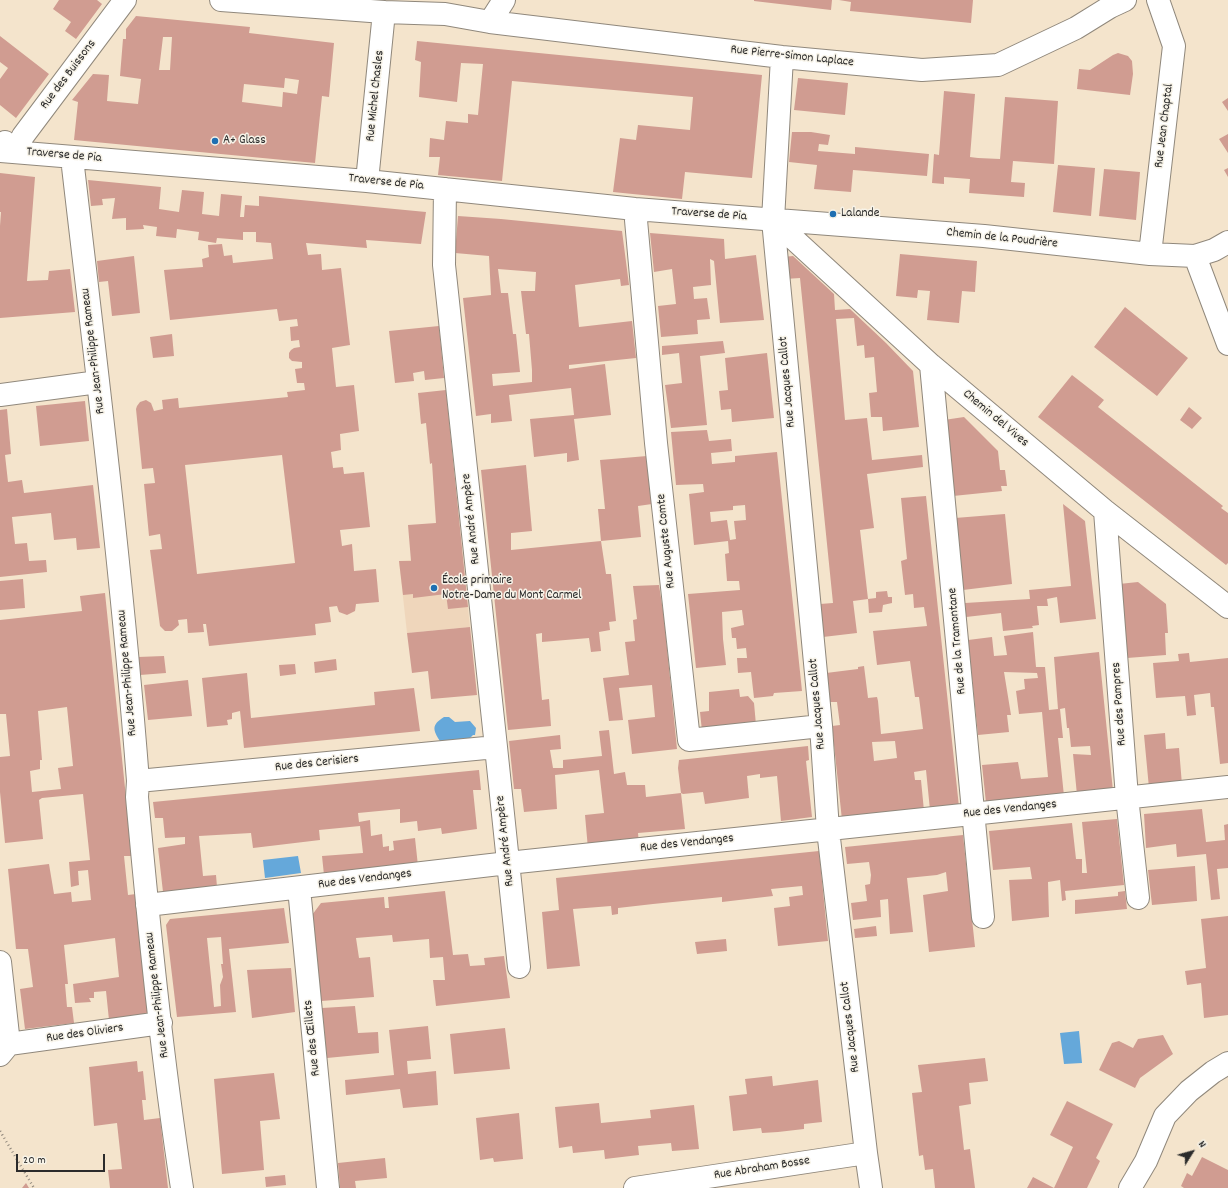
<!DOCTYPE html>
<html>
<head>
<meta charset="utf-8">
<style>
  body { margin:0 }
  #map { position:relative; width:1228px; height:1188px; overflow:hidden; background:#f4e4cc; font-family:Dekko,sans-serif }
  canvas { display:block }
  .north { position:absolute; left:1172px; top:1132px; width:40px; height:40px; -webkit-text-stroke:3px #f7f3e8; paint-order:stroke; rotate:53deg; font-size:11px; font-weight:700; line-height:16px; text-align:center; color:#2b2b2b }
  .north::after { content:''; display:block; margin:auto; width:14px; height:18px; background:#2b2b2b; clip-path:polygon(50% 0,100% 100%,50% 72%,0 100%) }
  .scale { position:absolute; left:16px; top:1154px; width:89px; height:18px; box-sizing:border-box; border:2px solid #2b2b2b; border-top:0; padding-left:5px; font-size:12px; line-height:14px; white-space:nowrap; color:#2b2b2b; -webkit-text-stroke:3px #f7f3e8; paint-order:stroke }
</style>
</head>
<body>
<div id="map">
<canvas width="1228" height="1188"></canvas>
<div class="north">N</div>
<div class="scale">20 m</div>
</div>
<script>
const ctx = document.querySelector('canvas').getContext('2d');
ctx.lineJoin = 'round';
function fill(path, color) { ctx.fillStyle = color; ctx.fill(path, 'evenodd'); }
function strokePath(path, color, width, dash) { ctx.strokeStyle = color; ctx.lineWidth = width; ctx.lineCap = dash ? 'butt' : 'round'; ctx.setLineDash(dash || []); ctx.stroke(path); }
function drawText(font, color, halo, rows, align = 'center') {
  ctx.font = font + ' Dekko,sans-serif'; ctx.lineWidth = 3; ctx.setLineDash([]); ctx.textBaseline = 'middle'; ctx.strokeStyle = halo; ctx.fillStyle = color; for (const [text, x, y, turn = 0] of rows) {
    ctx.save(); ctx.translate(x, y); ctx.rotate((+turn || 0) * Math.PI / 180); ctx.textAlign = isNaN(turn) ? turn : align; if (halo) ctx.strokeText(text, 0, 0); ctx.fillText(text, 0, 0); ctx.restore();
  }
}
fill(new Path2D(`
  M462 555 470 627 407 633 399 561Z`), '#efd6bb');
fill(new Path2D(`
  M444 717H449L455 722 470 721 476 728 475 735H473L470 738 440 741C433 730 431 725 444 717Z
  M298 856 301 873 265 878 263 860Z
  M1079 1031 1082 1063 1064 1064 1060 1033Z`), '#65a8da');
fill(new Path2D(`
  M59 0H97L102 4 76 39 65 31 71 22 53 9Z
  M754 0H832L831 10 754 1Z
  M839 0H973L971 23 850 11 851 2Z
  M136 16 250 27 249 33 334 43 329 97 322 96 315 163 74 140 78 102 72 100 93 74 109 75 107 101 138 104 141 79 120 76 123 39H126V29ZM163 37H172L170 70H159ZM285 78 299 80 297 94 283 92 282 107 242 102 244 84 284 88Z
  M0 36 49 74 16 118 0 105V79L8 68 0 62Z
  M417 41 762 75 752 178 685 172 682 199 613 192 620 138 636 140 638 125 690 130 693 97 512 81 502 181 438 175 440 157H429L430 138 444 140 446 121 468 123V114L478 115 483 64 461 63 457 102 419 97 421 62 415 60Z
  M1118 53 1128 56 1132 61 1133 74 1130 95 1077 89 1079 69 1090 70 1113 55Z
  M798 78 848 83 845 115 794 110Z
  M944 91 975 94 970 157 978 158 1000 159 1005 97 1058 101 1054 164 1013 161 1011 182 1025 183 1024 197 969 193 970 179 944 177V184L932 183 934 154 939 155Z
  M1228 98V111L1222 102Z
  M792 132H811L830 135 828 145 819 144 818 151 855 154V147L929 154 927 176 853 170 851 192 814 189 817 165 789 162Z
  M1228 134V153L1219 139Z
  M1058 165 1095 168 1091 216 1053 212Z
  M1228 168V177L1224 170Z
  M1104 169 1140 172 1136 220 1099 216Z
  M0 173 35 177 27 281 48 280 49 271 70 269 75 312 0 318V226L1 212H0Z
  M88 180 161 187 159 209 179 212 182 190 204 192 202 214 219 216 221 194 242 196 240 217H244L245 205 259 206V196L426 212 421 244 366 240 367 248 306 243 308 255 321 254 322 270 341 268 350 345 332 348 336 387 354 385 359 431 340 434 341 450 331 452 333 468 343 467 344 474 364 472 370 527 340 530 342 546 352 544 354 571 376 569 379 602 356 604 355 611 347 615 339 612 337 606 329 607 331 622 315 624 316 635 209 646 206 624H203L204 632 188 633 187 619 178 620 179 625 172 631H165L160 626 150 550 162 549 160 534 149 536 144 484 155 483 153 468 142 469 136 409 137 406 140 402 146 400 151 403 154 411 163 409 162 400 178 398 179 408 288 397 287 392 305 390 304 383H297L295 369 302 368V362L292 361 289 358V353L291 350 294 348 300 347 299 340 291 341 290 327 298 326 297 319 279 321 277 309 170 320 164 270 203 267 202 259 209 257 208 245 222 244 224 256 232 255 233 263 273 259 271 243 256 242V232H243V240L217 238 216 243 198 240 199 232 177 229 176 238 156 236 157 227 143 225 144 229 126 230V218L112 219 115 198 102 199 103 205 91 206ZM282 455 295 563 197 574 185 465Z
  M458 216 501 219 622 231 629 285 621 286 620 279 575 285 579 327 632 321 636 358 569 365V369L605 364 611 415 574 419 579 460 567 462V453L534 457 530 419 574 415 571 388 509 395 512 421 491 423V414L476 416 463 298 491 295 489 256 455 253ZM498 269 536 272 535 291H521L526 334H529L532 370V382L493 386 492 374 520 372 516 334H513L508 293H501Z
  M650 233 724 239 725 259 756 255 764 320 720 323 714 261 710 259 711 285 693 287 694 299 707 298 710 319 697 320 698 334 661 337 658 306 676 304 672 269 654 272Z
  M900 254 977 261 975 292 962 291 959 323 927 320 930 291 918 290 917 298 896 296Z
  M134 256 140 313 112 316 108 281 99 282 97 261Z
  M793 256 834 294 835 310 850 309 886 343 913 371 919 427 883 431 882 417H871L869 393 877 392 874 357 865 358 864 345 857 346 854 318 836 319 845 420 867 418 872 460 922 455 923 467 867 474 874 528 860 530 868 599 853 601 857 633 823 637 820 604 833 603 800 278 785 279 783 257Z
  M1125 307 1188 358 1157 396 1094 347Z
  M439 326 444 378 425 380 424 371 413 373 414 381 395 383 389 331Z
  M172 334 174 356 153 358 150 337Z
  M723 341 725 353 700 356 707 425 671 428 665 385 682 383 679 353 662 355V346Z
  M767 353 774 418 732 422 731 409 721 410 719 391 728 390 725 358Z
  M1072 375 1104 400 1098 407 1223 506 1221 508 1228 513V563L1226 565 1038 417Z
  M446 390 468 607 448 609 446 594 413 598V594L403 595 399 561H411L408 525 436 523 432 463 430 464 426 423 421 424 418 393Z
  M85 401 89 441 40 446 36 406Z
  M1189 407 1202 418 1192 429 1180 420Z
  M7 409 11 454 5 455 8 482 22 480 24 493 93 485 100 548 77 550 76 538 54 540 51 513 12 517 15 544 27 543 29 561 46 560 47 572 0 577V410Z
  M964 417 998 451 1000 470H1005L1007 486H1001L1002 491 953 496 944 420Z
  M707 430 709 441 731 439 732 451 711 453 712 464 735 462V456L777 452 802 691 774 693 773 696 754 698 751 672 738 673 737 658H747L746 648 737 649 736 638H732L731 628 744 625 742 610 722 612 723 639 726 665 696 668 688 594 740 590 739 581H727L725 554 729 553 728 541 694 545 689 494 704 492 703 484 676 485 671 432ZM745 505 746 520 734 521 736 539 730 540 727 520 711 522 710 512 733 510V506Z
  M647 456 652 504 638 506 641 537 601 541 606 574H611L616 621 609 622 610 630 599 632 601 651 591 652 589 638 542 642V633L536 634 542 700 549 699 551 726 508 730 481 470 526 465 532 531 511 533V550L601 541 598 509H605L600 460Z
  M926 496 959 807 930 810 926 770 914 772 915 780H921L924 811 842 820 832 726 840 725 837 702H829L826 673 858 669V667L864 666 868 698 877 697 878 701 881 734 923 729 919 697H915L910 661 877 665 873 631 927 626 924 607 914 608 913 594 905 595 901 561 907 559 901 498ZM895 741 897 758 874 761 872 742Z
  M1063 504 1085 521 1096 619 1060 623 1057 597 1047 599 1048 606H1037L1039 625 1032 626 1033 628 1003 631 1001 613 966 617 965 603 1030 599 1029 590 1071 586Z
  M1005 514 1012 584 963 590 955 518Z
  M23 579 25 608 0 610V581Z
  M1138 582 1166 604 1168 633H1165L1166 655 1127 658 1119 584Z
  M659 585 664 617 677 749 632 754 628 720 655 717 652 685 619 688 623 720 609 721 603 678 629 675 625 642 635 641 633 620 637 619 633 586Z
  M887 591 888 597H892V603L883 605 882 612 869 613 868 599 876 598V592Z
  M105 593 132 856H124L128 895 136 894 149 1015 109 1020 106 991 94 992V998H89L91 1002 75 1003 73 984 119 977 115 938 64 945 68 984H65L67 1007H72L74 1023 25 1029 20 989 33 987 28 949H16L8 869 49 864 54 894 71 892 72 902 91 900 88 870 78 871 79 885 71 887 69 862 90 860 83 794 42 798 39 800 43 839 5 843 0 792V757L10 756 6 714H0V620L82 611 80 596ZM67 707 73 766 58 768 61 789 32 792 30 771 40 769V760H42L38 711Z
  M470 627 477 695 431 699 428 671 412 673 407 633Z
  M1033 632 1036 667H1045L1049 710 1058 709 1054 657 1099 652 1113 791 1077 795 1073 754 1091 755 1090 746 1071 747 1069 728H1067L1065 708 1060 709 1063 738H1058L1064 796 986 803 982 765 1018 762 1021 779 1048 777 1042 712 1019 714 1016 691 1025 689 1024 679 1038 678 1037 673 1004 672 1011 715H1007L1009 732 978 735 968 640 992 637 994 656 1007 655 1004 636Z
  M1189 653 1190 662 1228 658V763L1220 764 1214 707H1211L1210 693 1194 695 1196 715 1187 716 1185 696 1156 698 1153 663 1179 661 1178 654Z
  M164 656 166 673 140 675 138 657Z
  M336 659 337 670 315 673 314 662Z
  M295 664 296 674 280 676 279 665Z
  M247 673 251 718 375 705 374 692 414 688 420 731 244 748 240 711 232 713V719L227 720 228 725 207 727 202 678Z
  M188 680 192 716 148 720 144 685Z
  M739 689 740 697 748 696 754 703 756 725 702 731 700 712 709 711V692Z
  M609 730 614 774 625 772 627 785H645L646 797 681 793 685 829 638 833 639 844 588 849 585 815 604 813 599 770 555 775 557 809 524 812 521 789H514L509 741 560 735 561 749 550 750 553 768H563V760L602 756 599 731Z
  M1165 733 1166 749 1179 748 1182 785 1149 788 1144 735Z
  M808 746 809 760 806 761 812 817 781 821 777 776 760 778V774L747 776 749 798 705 804 703 792 683 794 681 793 678 768 679 760Z
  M479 770 481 790H473L477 829 442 834 441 828 418 831 417 821 400 823V809L358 813 359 822 370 820 371 836 382 834 383 847 389 846V851L394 850 393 841 415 838 418 866 324 875 322 856 363 853 360 826 319 830 320 840 253 848 251 833 199 836 203 876 216 875 217 887 163 892 158 848 185 844V837L165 838 163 818H155L153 802Z
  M1202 809 1206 842 1225 840 1224 825 1228 824V868L1217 869 1220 899 1211 900 1206 854 1177 857 1176 844 1146 848 1144 814Z
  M1117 819 1124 885 1065 891 1066 900 1062 901 1060 880 1048 882 1049 917 1012 921 1009 880 1032 879 1030 867 993 870 989 831 1072 823 1076 859H1082V873H1087L1082 822Z
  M963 835 975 947 929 952 923 895 948 891 946 872 937 875 907 878 913 932 890 934 888 899 880 900 881 917 853 920 851 903 867 901 865 885 870 884 871 875 869 862 847 864 845 847Z
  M819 851 828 941 778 946 774 908 790 906 789 897 803 895 802 886 771 889 773 896 722 902V897L653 904 618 908V914L612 915 611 906 573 909 580 966 547 969 542 912 559 910 556 878Z
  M1195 866 1197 901 1152 905 1148 870Z
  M445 891 453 955 468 954 470 966 485 965 484 958 504 956 510 998 436 1006 433 980H445L443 957 430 958 429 939 393 942 392 935 356 938 359 958 370 957 374 997 321 1001 312 915 321 903 384 897 385 908H389L388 897Z
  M1125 891 1127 909 1075 914V900L1118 896V892Z
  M284 908 289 943 229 949 236 1012 177 1017 166 925 170 919ZM221 937 223 964H221L223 977 220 985 221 1006 214 1007 207 938Z
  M1228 916V1015L1204 1018 1201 983 1187 985 1185 971 1206 968 1201 919Z
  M876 926 877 936 855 938 854 929Z
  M726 939 727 951 697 954 695 942Z
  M291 968 295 1012 252 1018 247 970Z
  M355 1006 358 1033 378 1032 379 1053 327 1058 322 1008Z
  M428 1026 431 1059 407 1061 408 1074 436 1071 438 1105 403 1108 400 1089 346 1095 345 1080 394 1075 389 1030Z
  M505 1028 510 1069 454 1074 450 1034Z
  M1163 1035 1173 1054 1140 1078 1135 1088 1099 1070 1112 1043 1119 1041 1133 1048 1138 1039Z
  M985 1058 988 1081 969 1083 971 1104 959 1106 964 1150 970 1149 975 1188H935L933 1169 925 1170 923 1155 919 1156 912 1093 922 1092 918 1065Z
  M137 1061 138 1072 143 1071 146 1100H142L144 1120 160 1118 168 1188H110L108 1170 122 1169 117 1123 94 1126 89 1067Z
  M274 1073 280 1119 260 1121 264 1170 222 1174 214 1079Z
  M772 1076 773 1086 818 1080 822 1122 804 1124V1129L778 1132 762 1133 761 1128 733 1131 729 1096 747 1094 745 1079Z
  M1067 1101 1113 1124 1096 1158 1100 1161 1087 1188H1027L1033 1177 1054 1188 1073 1147 1050 1135Z
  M599 1103 601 1123 651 1118 650 1110 694 1105 699 1149 672 1151 671 1143 638 1146 639 1155 605 1159 604 1150 573 1153 572 1146 559 1148 555 1107Z
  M519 1113 523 1159 494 1162 493 1158 480 1160 476 1118Z
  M1202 1157 1228 1170V1188H1184L1181 1186 1187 1173 1192 1176Z
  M385 1158 387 1178 355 1181 356 1188H340L338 1163Z
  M285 1175 286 1185 266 1187 265 1177Z
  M26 1183 29 1188H22Z`), '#d09c91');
const minor = new Path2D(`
  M221 0 384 12 445 14 490 22 782 57 922 70 998 65 1076 28 1110 7 1125 0
  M490 22 504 0
  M782 57 773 220 821 726 828 830 866 1153 871 1188
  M5 142 15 152 23 136 125 0
  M0 151 367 181 635 209 984 236 1150 254 1195 256 1214 250 1228 242
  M72 158C96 365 122 573 138 781L137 797C149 928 162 1059 182 1188
  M367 181 384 12
  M445 189 444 265 496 747 519 967
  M635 209 656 443 689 740 821 726
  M773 220 931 365 1105 511 1228 607
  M1150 254 1174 46 1158 0
  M1195 256 1228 344
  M931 365 983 917
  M0 395 98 382
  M1105 511 1127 797 1138 898
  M138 781 496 747
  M299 888 328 1188
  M147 905 508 863 1228 787
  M0 962 9 1044 0 1055
  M9 1044 161 1023
  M635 1188 866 1153
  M1130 1188 1146 1161 1165 1116 1189 1091 1213 1072 1228 1063`);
strokePath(minor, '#90887c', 24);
strokePath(new Path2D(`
  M0 1131 34 1188`), '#90887c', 2.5, [1, 3]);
strokePath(minor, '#fff', 22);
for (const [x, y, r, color] of [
  [215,141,4,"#1f6fb2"],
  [833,214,4,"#1f6fb2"],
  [434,588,4,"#1f6fb2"]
]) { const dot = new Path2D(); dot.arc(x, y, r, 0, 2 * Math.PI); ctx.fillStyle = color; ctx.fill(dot); strokePath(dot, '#f7f3e8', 1.5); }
drawText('13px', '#2b2b2b', '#f7f3e8', [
  ["Rue Pierre-Simon Laplace",792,57,6],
  ["Rue des Buissons",69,75,-53],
  ["Rue Michel Chasles",376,96,-84],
  ["Rue Jean Chaptal",1165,126,-83],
  ["Traverse de Pia",64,156,5],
  ["Traverse de Pia",386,183,6],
  ["Traverse de Pia",709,215,4],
  ["Chemin de la Poudrière",1002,239,6],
  ["Rue Jean-Philippe Rameau",94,351,-97],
  ["Rue Jacques Callot",788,382,-95],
  ["Chemin del Vives",995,419,40],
  ["Rue André Ampère",472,519,-96],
  ["Rue Auguste Comte",667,541,-96],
  ["Rue de la Tramontane",958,641,-95],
  ["Rue Jean-Philippe Rameau",128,673,-95],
  ["Rue Jacques Callot",818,704,-95],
  ["Rue des Pampres",1120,704,-94],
  ["Rue des Cerisiers",317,764,-6],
  ["Rue des Vendanges",1010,810,-6],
  ["Rue André Ampère",506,841,-96],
  ["Rue des Vendanges",687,844,-6],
  ["Rue des Vendanges",365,880,-7],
  ["Rue Jean-Philippe Rameau",158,995,-97],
  ["Rue Jacques Callot",851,1027,-97],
  ["Rue des Oliviers",85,1034,-8],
  ["Rue des Œillets",313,1038,-96],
  ["Rue Abraham Bosse",762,1169,-9]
]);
drawText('13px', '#2b2b2b', '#f7f3e8', [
  ["A+ Glass",223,141],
  ["Lalande",841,214],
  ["École primaire",442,581],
  ["Notre-Dame du Mont Carmel",442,596]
], 'left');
</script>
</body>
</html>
